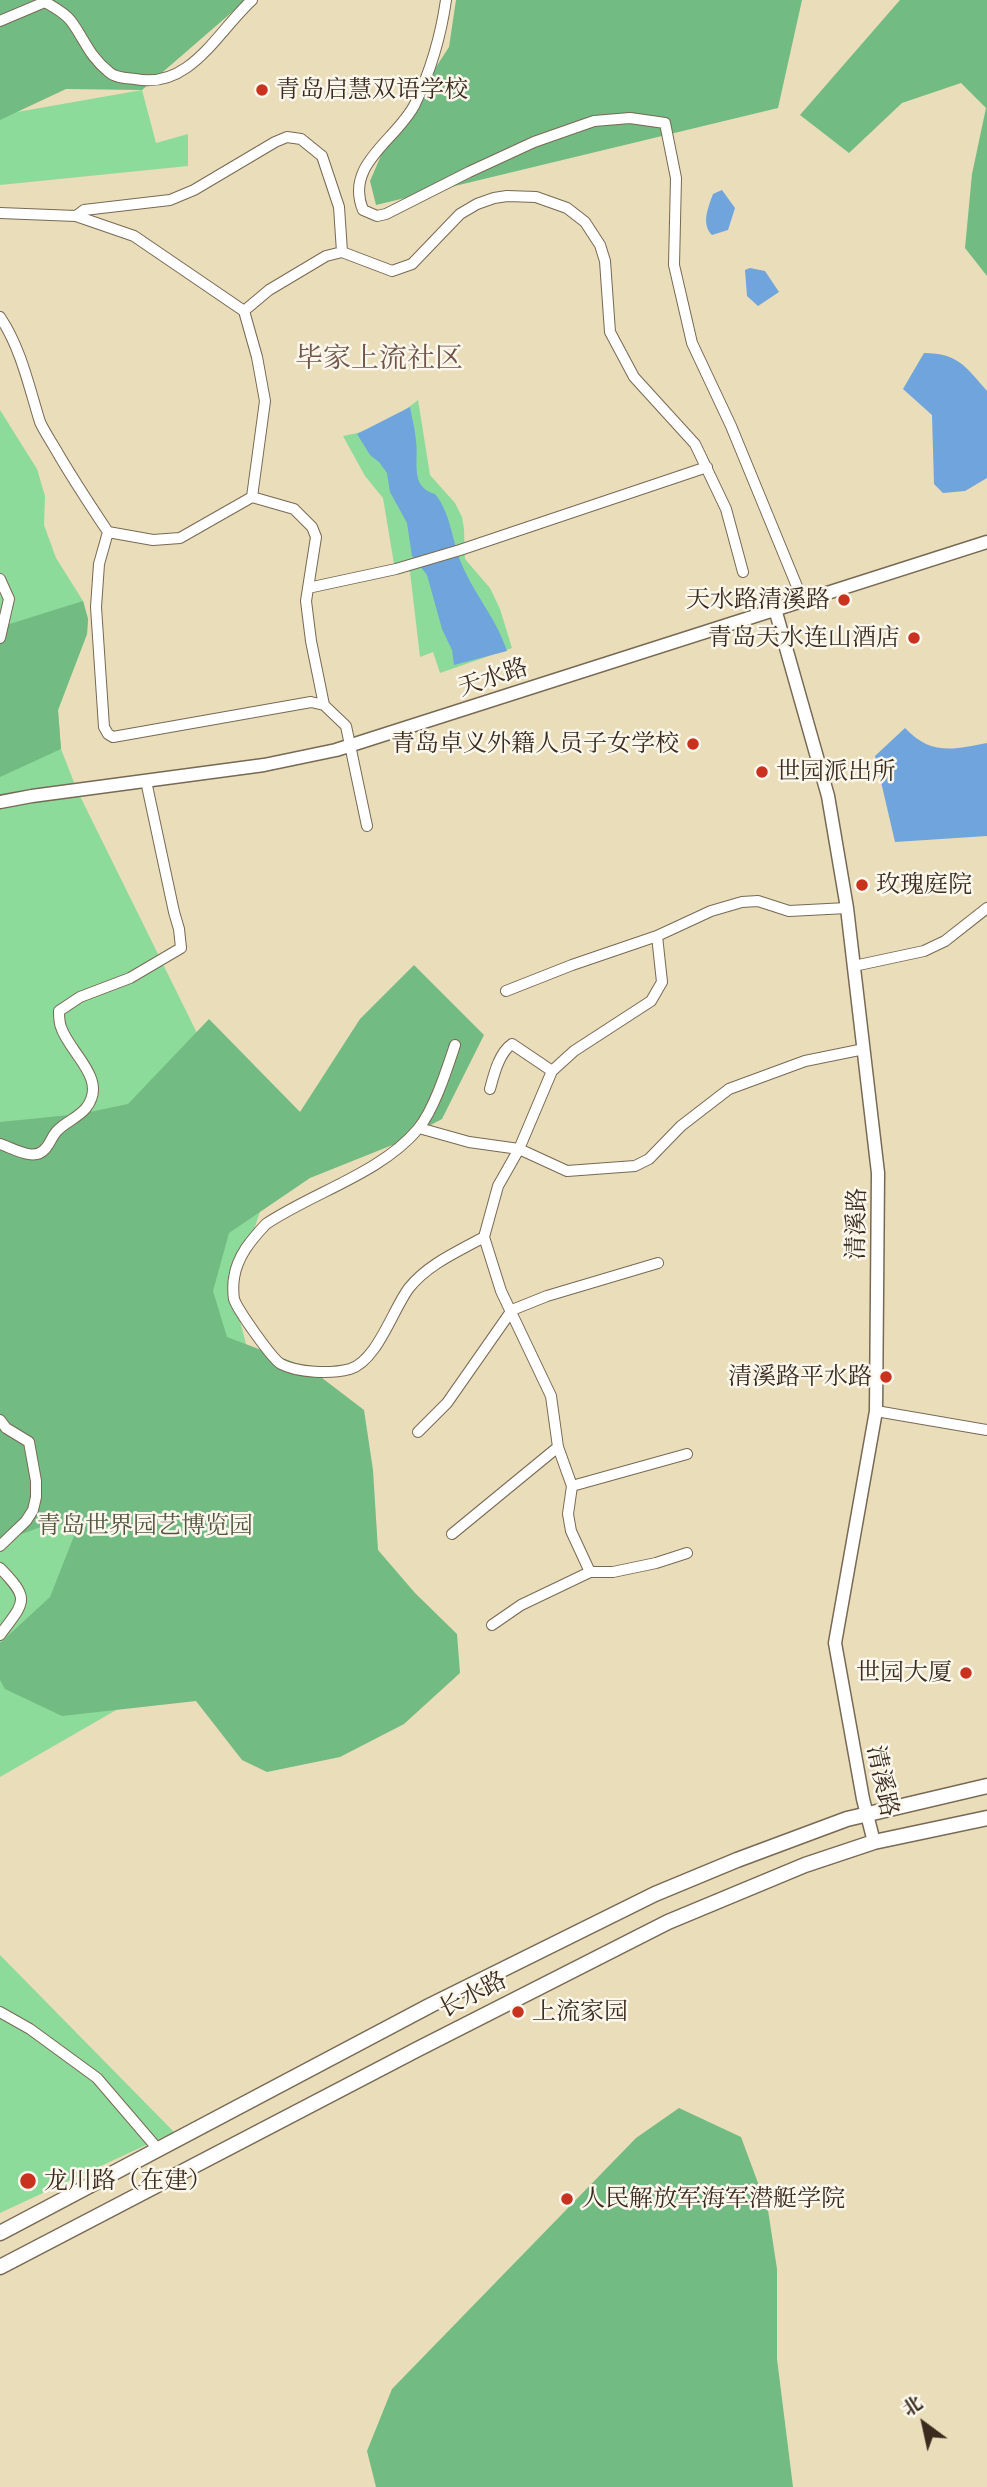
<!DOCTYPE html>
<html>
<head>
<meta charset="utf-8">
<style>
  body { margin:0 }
  #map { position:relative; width:987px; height:2487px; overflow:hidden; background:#eaddb9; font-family:"Libre Caslon Text","Noto Serif SC",serif }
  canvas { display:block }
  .north { position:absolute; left:889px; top:2389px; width:70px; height:70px; -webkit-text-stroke:5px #fbf7ec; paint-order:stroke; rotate:327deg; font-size:19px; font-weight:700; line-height:28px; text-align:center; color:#3b2a1e }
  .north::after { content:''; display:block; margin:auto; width:24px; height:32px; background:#3b2a1e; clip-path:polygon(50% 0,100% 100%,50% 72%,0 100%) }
</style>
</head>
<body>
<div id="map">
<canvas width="987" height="2487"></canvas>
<div class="north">北</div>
</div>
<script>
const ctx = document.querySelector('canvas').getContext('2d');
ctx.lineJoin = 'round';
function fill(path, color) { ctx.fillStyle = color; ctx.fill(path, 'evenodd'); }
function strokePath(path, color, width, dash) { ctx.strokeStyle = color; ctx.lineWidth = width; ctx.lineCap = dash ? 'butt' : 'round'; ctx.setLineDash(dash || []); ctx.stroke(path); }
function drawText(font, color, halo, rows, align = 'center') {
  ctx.font = font + ' "Libre Caslon Text","Noto Serif SC",serif'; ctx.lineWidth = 5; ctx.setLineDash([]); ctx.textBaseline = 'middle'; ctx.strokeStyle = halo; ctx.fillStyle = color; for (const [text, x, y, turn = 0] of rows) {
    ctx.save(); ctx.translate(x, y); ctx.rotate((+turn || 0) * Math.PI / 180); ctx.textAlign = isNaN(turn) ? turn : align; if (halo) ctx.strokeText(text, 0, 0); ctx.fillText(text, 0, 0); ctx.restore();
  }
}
fill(new Path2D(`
  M142 90 156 143 188 134V166L0 185V115Z
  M418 400 430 475 455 503 462 517 464 529 465 559 490 588 500 609 512 648 440 673 433 652 420 657 410 572 394 564 383 498 365 476 343 436C370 432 397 417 418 400Z
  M0 410 37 469 45 496 44 525 56 558 83 601 88 619 87 634 58 710 61 749 77 790 270 1181 233 1294 312 1597 0 1777Z
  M0 1955 174 2132 0 2213Z`), '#8ddb9a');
fill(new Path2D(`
  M0 0H246L142 90 66 89 0 120Z
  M456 0H802L778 108 376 205 370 181 386 144 449 47Z
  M900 0H987V276L965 248 972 174 986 108 961 83 902 103 849 153 800 115Z
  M83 601 88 619 87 634 58 710 61 749 0 777V627Z
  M414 965 484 1035 442 1119 395 1144 310 1178 229 1233 213 1291 227 1337 309 1368 364 1410 373 1470 378 1550 415 1593 457 1634 460 1673 404 1724 340 1757 267 1772 242 1760 196 1701 62 1716 5 1689 0 1680V1643L50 1597 74 1536 57 1521 0 1542V1122L80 1114 128 1104 209 1019 300 1112 360 1019Z
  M679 2108 741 2137 768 2210 777 2269V2359L793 2487H376L367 2451 392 2389 636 2138Z`), '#72bb82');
fill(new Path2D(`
  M722 190 735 208 728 230 712 235C701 224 708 208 713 194Z
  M750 268 765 271 779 292 758 306 747 296 745 270Z
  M924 353C958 353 966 367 987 391V478L965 491 943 493 934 484 932 415 903 389Z
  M410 407C412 418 415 429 416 441 419 461 409 487 435 494 451 513 452 542 462 565 475 595 497 620 507 651L454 665 452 650 442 629 427 575 412 556 407 523 390 492 387 473 379 462 370 455 357 434Z
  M905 728C930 755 953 750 987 743V836L895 842 875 756Z`), '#6fa4dc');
const minor = new Path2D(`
  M446 0C441 35 430 72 415 104 397 140 344 164 363 210L377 216 386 214 469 172 534 142 594 121 630 118 665 123 676 178 674 265 692 343 731 426 803 601
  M0 21 45 2C54 7 65 13 71 21 85 40 89 56 109 72 115 78 127 78 135 79 190 90 217 32 252 0
  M0 213 76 216 134 236 244 311 257 357 265 401 252 497
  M76 216 84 210 170 200 194 190 275 142 287 137 301 139 322 156 339 207 342 252
  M244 311 269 290 326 256 342 252 392 271 412 264 460 214 477 204 494 198 507 196 536 197 567 208 585 222 600 245 605 261 610 332 634 377 695 444 726 509 743 572
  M0 317C21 348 29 387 40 422 44 431 51 441 56 450 72 478 90 505 108 532L153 540 180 538 252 497 294 509 312 527 316 537 306 601 311 641 324 705 346 726 367 826
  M108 532 99 564 96 607 104 727 108 734 113 737 311 702 324 705
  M0 579 9 599 0 638
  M308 588 396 569 460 550 707 467
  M854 966 924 951 945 941 987 908
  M506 991 572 965 657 936 711 911 742 902 758 901 789 911 847 908
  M455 1045C447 1069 434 1110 418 1129 381 1173 314 1192 266 1224 252 1239 237 1256 234 1278 233 1283 233 1294 234 1299 237 1309 272 1359 281 1364 298 1373 331 1374 350 1369 377 1361 393 1309 409 1288 428 1264 459 1251 484 1237
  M490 1089C494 1074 499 1053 512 1044L552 1071
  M419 1128 469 1142 519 1149 567 1171 635 1166 649 1159 681 1126 729 1089 805 1061 864 1049
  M0 1144C13 1148 34 1162 45 1149 50 1144 52 1136 57 1131 65 1122 78 1118 86 1108 109 1079 69 1053 61 1027 59 1022 59 1016 59 1011L80 997 130 978 181 948 179 929 174 912 146 781
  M876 1411 987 1430
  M0 1420 6 1428 29 1442 36 1481V1497L33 1510 26 1521 0 1546
  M418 1432 447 1403 512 1310 547 1296 658 1263
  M572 1486 687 1454
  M452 1534 558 1447
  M0 1568C31 1600 25 1601 0 1635
  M590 1572 571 1531 568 1514 572 1486 558 1447 551 1396 501 1291 484 1237 498 1186 519 1149 552 1071 574 1051 651 1001 662 982 657 936
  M492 1625 521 1605 590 1572H613L656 1563 687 1553
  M0 2012 30 2029 97 2078 157 2148`);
const tertiary = new Path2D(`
  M775 609 828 796 847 908 878 1173 876 1411 835 1643 863 1799 874 1842
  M0 802 32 796 264 765 336 750 987 542`);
const secondary = new Path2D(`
  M0 2233 431 2005 655 1894 737 1860 847 1819 987 1786
  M0 2267 418 2049 668 1922 805 1865 874 1842 987 1818`);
strokePath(minor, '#786954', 12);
strokePath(tertiary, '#786954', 15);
strokePath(secondary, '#786954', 17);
strokePath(minor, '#fff', 10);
strokePath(tertiary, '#fff', 12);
strokePath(secondary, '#fff', 14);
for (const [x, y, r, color] of [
  [262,90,7,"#c8321e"],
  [844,600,7,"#c8321e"],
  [914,638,7,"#c8321e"],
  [693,744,7,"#c8321e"],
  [762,772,7,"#c8321e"],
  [862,885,7,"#c8321e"],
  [886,1377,7,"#c8321e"],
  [966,1673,7,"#c8321e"],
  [518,2012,7,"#c8321e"],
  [28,2181,9,"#c8321e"],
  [567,2199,7,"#c8321e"]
]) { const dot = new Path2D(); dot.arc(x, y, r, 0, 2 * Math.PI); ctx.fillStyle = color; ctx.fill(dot); strokePath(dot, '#fbf7ec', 2.5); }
drawText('24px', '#3b2a1e', '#fbf7ec', [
  ["青岛启慧双语学校",276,90],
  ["天水路清溪路",830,600,"right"],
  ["青岛天水连山酒店",900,638,"right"],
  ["青岛卓义外籍人员子女学校",679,744,"right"],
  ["世园派出所",776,772],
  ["玫瑰庭院",876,885],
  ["清溪路平水路",872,1377,"right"],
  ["世园大厦",952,1673,"right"],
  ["上流家园",532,2012],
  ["龙川路（在建）",44,2181],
  ["人民解放军海军潜艇学院",581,2199]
], 'left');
drawText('24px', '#3b2a1e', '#fbf7ec', [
  ["天水路",493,678,-18],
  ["清溪路",857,1224,-89],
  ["清溪路",882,1781,78],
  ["长水路",473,1995,-27]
]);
drawText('24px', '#50563d', '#fbf7ec', [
  ["青岛世界园艺博览园",145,1526]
]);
drawText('28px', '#715549', '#fbf7ec', [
  ["毕家上流社区",379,359]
]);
</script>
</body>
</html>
